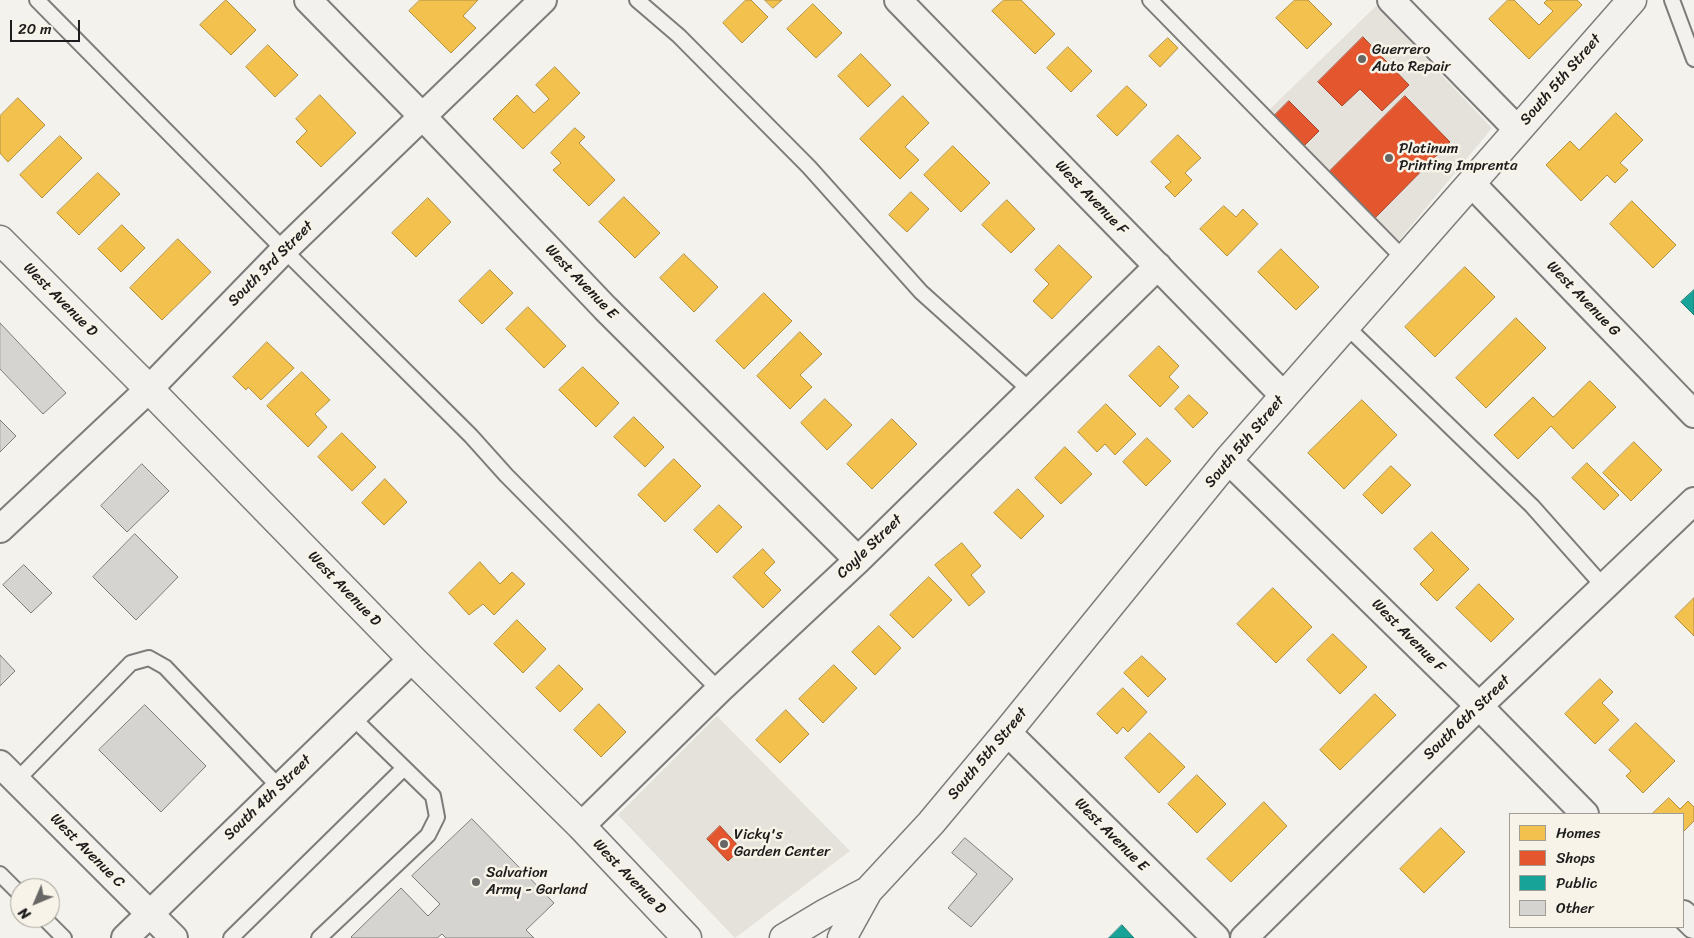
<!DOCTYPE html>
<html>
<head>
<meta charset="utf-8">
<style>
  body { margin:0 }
  #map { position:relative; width:1694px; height:938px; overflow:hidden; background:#f4f2ec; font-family:Sriracha,sans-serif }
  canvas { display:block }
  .legend { position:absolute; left:1509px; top:813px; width:175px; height:115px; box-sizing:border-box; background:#f7f3e8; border:1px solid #9f9d96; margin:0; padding:6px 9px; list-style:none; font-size:15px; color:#1c1c1c }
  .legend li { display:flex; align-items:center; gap:10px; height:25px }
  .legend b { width:25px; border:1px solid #9f9d96 }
  .north { position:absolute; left:10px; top:878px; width:50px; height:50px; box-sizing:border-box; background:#f7f3e8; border:1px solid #9f9d96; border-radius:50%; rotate:225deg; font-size:14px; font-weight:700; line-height:20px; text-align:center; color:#1c1c1c }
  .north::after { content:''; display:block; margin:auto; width:18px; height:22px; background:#686765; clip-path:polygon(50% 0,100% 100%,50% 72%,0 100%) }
  .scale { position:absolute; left:10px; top:20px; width:70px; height:22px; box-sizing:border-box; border:2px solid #1c1c1c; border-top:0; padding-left:6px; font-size:15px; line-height:18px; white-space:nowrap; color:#1c1c1c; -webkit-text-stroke:4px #f7f3e8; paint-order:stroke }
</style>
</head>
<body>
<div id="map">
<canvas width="1694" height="938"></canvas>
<ul class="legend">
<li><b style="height:14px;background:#f2c14e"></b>Homes</li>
<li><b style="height:14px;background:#e4572e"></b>Shops</li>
<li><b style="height:14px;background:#17a398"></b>Public</li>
<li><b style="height:14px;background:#d5d4d0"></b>Other</li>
</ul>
<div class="north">N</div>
<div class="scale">20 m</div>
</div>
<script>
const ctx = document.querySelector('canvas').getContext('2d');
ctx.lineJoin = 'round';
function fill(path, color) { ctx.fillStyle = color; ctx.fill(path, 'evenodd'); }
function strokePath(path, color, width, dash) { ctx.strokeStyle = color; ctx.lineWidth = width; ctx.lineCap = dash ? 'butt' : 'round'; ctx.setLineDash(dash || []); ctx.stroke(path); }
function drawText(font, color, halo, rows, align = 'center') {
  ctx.font = font + ' Sriracha,sans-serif'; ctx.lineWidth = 5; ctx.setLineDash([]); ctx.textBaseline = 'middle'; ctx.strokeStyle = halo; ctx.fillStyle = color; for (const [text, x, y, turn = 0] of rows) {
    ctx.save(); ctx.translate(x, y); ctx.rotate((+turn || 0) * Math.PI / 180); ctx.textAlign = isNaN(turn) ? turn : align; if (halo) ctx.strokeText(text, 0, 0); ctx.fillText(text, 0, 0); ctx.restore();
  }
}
fill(new Path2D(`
  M1376 6 1492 128 1397 243 1267 112Z
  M717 716 850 851 735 938 618 815Z`), '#e4e2da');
const homes = new Path2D(`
  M226 0 256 30 231 55 200 25Z
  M420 0H478L463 16 476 28 451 53 409 11Z
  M746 0H751L768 17 742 43 723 23Z
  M765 0H782L773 8Z
  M1004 0H1021L1055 34 1035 54 992 11Z
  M1295 0H1308L1332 24 1307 49 1276 18Z
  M1508 0H1514L1539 25 1553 11 1544 3 1547 0H1577L1582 5 1529 59 1489 19Z
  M813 4 842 33 816 58 787 29Z
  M1168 38 1178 48 1160 67 1149 56Z
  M268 45 298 75 275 97 246 67Z
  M1068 47 1092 71 1071 92 1047 68Z
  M861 54 891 85 868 107 838 76Z
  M555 67 580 93 523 149 493 119 517 95 534 113 549 99 536 85Z
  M1127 86 1147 105 1117 136 1097 116Z
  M320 95 356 133 321 167 296 142 307 131 296 119Z
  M903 96 929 123 905 147 919 160 900 179 860 139Z
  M18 98 45 125 8 162 0 153V116Z
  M1616 113 1643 140 1620 163 1628 170 1615 183 1607 175 1581 201 1546 165 1570 141 1579 150Z
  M575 128 585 137 579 143 615 180 589 206 553 170 561 163 551 153Z
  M1178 135 1201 158 1185 173 1192 180 1175 197 1165 187 1171 182 1151 162Z
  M60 136 82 158 42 198 20 175Z
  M953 146 990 183 961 212 924 175Z
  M98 173 120 194 79 235 57 213Z
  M911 192 929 209 907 232 889 215Z
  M624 197 660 233 635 258 599 222Z
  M428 198 451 222 416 257 392 233Z
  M1007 200 1035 229 1011 253 982 225Z
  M1632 201 1676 245 1653 268 1610 224Z
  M1224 206 1236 217 1243 209 1258 224 1227 256 1200 229Z
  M122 225 145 248 121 272 98 249Z
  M178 239 211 272 162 320 130 288Z
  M1059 245 1092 277 1052 319 1033 301 1049 284 1035 270Z
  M1281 249 1319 287 1296 310 1258 272Z
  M684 254 718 287 694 312 660 278Z
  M1465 267 1495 297 1435 357 1405 327Z
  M490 270 513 293 482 324 459 301Z
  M764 293 792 321 744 369 716 341Z
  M528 307 566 346 544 368 506 329Z
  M1516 318 1546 348 1486 408 1456 378Z
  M800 332 822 354 800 375 812 387 790 409 757 376Z
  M267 342 294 368 261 400 248 387 246 390 233 377Z
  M1159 346 1179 366 1169 377 1179 387 1160 407 1129 376Z
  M583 367 619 403 596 427 559 390Z
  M302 372 330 400 315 414 327 427 308 447 267 406Z
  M1590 381 1616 407 1573 449 1551 426 1518 459 1494 435 1533 397 1553 417Z
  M1189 395 1208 413 1193 428 1175 409Z
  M825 399 852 425 827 450 801 423Z
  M1362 400 1397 435 1344 489 1308 453Z
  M1106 404 1136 434 1115 455 1105 444 1097 452 1078 432Z
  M634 417 664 447 645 467 614 437Z
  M892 419 917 444 872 489 847 464Z
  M342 433 376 467 352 491 318 457Z
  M1147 438 1171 461 1146 486 1123 462Z
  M1634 442 1662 470 1631 501 1603 473Z
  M1065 447 1092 474 1061 504 1035 478Z
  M674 459 701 486 665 522 638 495Z
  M1587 463 1619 495 1604 510 1572 478Z
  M1391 466 1411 485 1382 514 1363 495Z
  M385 479 407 502 384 525 362 503Z
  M1018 489 1044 516 1021 539 994 513Z
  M719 505 742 527 717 553 694 530Z
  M1432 532 1469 569 1437 601 1420 584 1434 570 1414 549Z
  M962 543 981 566 971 575 985 592 969 606 935 565Z
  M763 549 775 562 764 573 781 590 763 608 733 577Z
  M480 562 500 584 512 572 525 584 494 615 483 604 469 615 449 593Z
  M929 577 952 600 913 638 890 615Z
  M1479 584 1514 619 1491 642 1456 608Z
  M1273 588 1312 627 1276 663 1237 624Z
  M1694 598V636L1675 617Z
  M517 620 546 649 523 673 494 644Z
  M879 626 901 648 875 675 852 652Z
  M1333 634 1367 667 1340 694 1307 660Z
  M1142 656 1166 679 1148 697 1124 673Z
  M559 665 583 689 560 712 536 688Z
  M834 665 857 688 823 723 799 699Z
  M1600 679 1613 692 1602 703 1619 720 1595 744 1565 714Z
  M1123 688 1147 712 1128 732 1123 727 1117 734 1097 714Z
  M1375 694 1396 715 1340 770 1320 750Z
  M599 704 626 732 601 757 574 730Z
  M786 710 809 734 780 763 756 740Z
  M1636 723 1675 761 1643 793 1626 776 1631 771 1609 750Z
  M1150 733 1185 767 1159 793 1125 758Z
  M1197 775 1226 804 1197 833 1168 804Z
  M1669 798 1680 809 1688 801 1694 807V821L1683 832V814H1652Z
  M1264 802 1287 826 1231 882 1207 859Z
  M1441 828 1465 852 1424 893 1400 869Z`);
fill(homes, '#f2c14e');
strokePath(homes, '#b2903f', 1);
const shops = new Path2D(`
  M1363 37 1409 85 1382 111 1360 89 1342 106 1318 82Z
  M1405 96 1450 142 1374 219 1328 173Z
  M1289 101 1319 131 1304 146 1274 116Z
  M720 826 741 849 728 861 707 839Z`);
fill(shops, '#e4572e');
strokePath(shops, '#a84529', 1);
const public = new Path2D(`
  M1694 290V315L1681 302Z
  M1122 925 1134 938H1109Z`);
fill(public, '#17a398');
strokePath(public, '#187a73', 1);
const building = new Path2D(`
  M0 323 66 393 43 414 0 369Z
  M0 420 16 436 0 452Z
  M142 464 169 491 127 532 101 506Z
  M135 534 178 577 136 620 93 577Z
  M24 565 52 593 31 613 3 585Z
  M0 655 15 671 0 686Z
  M145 705 206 766 161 812 99 750Z
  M472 819 554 903 526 930 534 938H446L442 934 437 938H352L351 937 401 888 428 916 440 904 412 876Z
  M965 838 1013 879 971 927 948 908 977 874 952 853Z`);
fill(building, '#d5d4d0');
strokePath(building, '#7d7c7a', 1);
const lane = new Path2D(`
  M37 0 284 250 471 436 506 475 719 690
  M637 0 679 36 809 167 921 292 1031 391
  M1150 0 1405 260
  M1672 0 1694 59
  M1346 326 1532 506 1604 587
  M16 781 131 663 149 658 165 667 279 787
  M0 874 20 894
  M44 918 64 938
  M231 938 404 768
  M319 938 428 835 437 817 433 796 352 717`);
const street = new Path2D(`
  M308 0 423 117 605 308 858 560
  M898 0 1284 396
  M1391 0 1518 130
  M1472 184 1694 414
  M1228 460 1479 706 1585 814
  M0 529 149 389 284 250 543 0
  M1007 732 1216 938
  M0 764 174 938
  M581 826 719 690 858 560 1158 266
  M1683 914 1694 925
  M125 938 412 659
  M1244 938 1479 706 1694 501`);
const secondary = new Path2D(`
  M784 938 824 914 868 891
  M842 938 868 891 931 823 1007 732 1228 460 1632 0`);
const primary = new Path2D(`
  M0 240 149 389 412 659 581 826 687 938`);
strokePath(lane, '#7d7c7a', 18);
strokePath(street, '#7d7c7a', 30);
strokePath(secondary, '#7d7c7a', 31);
strokePath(primary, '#7d7c7a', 31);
strokePath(lane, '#f2f1ed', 14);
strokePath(street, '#f2f1ed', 26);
strokePath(secondary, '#f2f1ed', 28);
strokePath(primary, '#f2f1ed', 28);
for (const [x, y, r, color] of [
  [1362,59,5,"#686765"],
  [1389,158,5,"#686765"],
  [724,844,5,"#686765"],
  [476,882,5,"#686765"]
]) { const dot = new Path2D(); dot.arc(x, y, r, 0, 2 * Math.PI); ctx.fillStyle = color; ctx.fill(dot); strokePath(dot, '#f7f3e8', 2); }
drawText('15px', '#1c1c1c', '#f7f3e8', [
  ["Guerrero",1372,50],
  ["Auto Repair",1372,67],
  ["Platinum",1399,149],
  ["Printing Imprenta",1399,166],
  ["Vicky's",734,835],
  ["Garden Center",734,852],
  ["Salvation",486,873],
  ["Army - Garland",486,890]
], 'left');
drawText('15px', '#1c1c1c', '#f7f3e8', [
  ["South 5th Street",1561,80,-49],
  ["West Avenue F",1091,198,46],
  ["South 3rd Street",271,264,-45],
  ["West Avenue E",581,282,46],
  ["West Avenue G",1583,299,46],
  ["West Avenue D",60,300,45],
  ["South 5th Street",1245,442,-50],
  ["Coyle Street",870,547,-44],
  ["West Avenue D",344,589,46],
  ["West Avenue F",1408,636,45],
  ["South 6th Street",1467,718,-44],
  ["South 5th Street",988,754,-50],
  ["South 4th Street",268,798,-44],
  ["West Avenue E",1111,835,45],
  ["West Avenue C",87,851,45],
  ["West Avenue D",629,877,46]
]);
</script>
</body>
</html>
